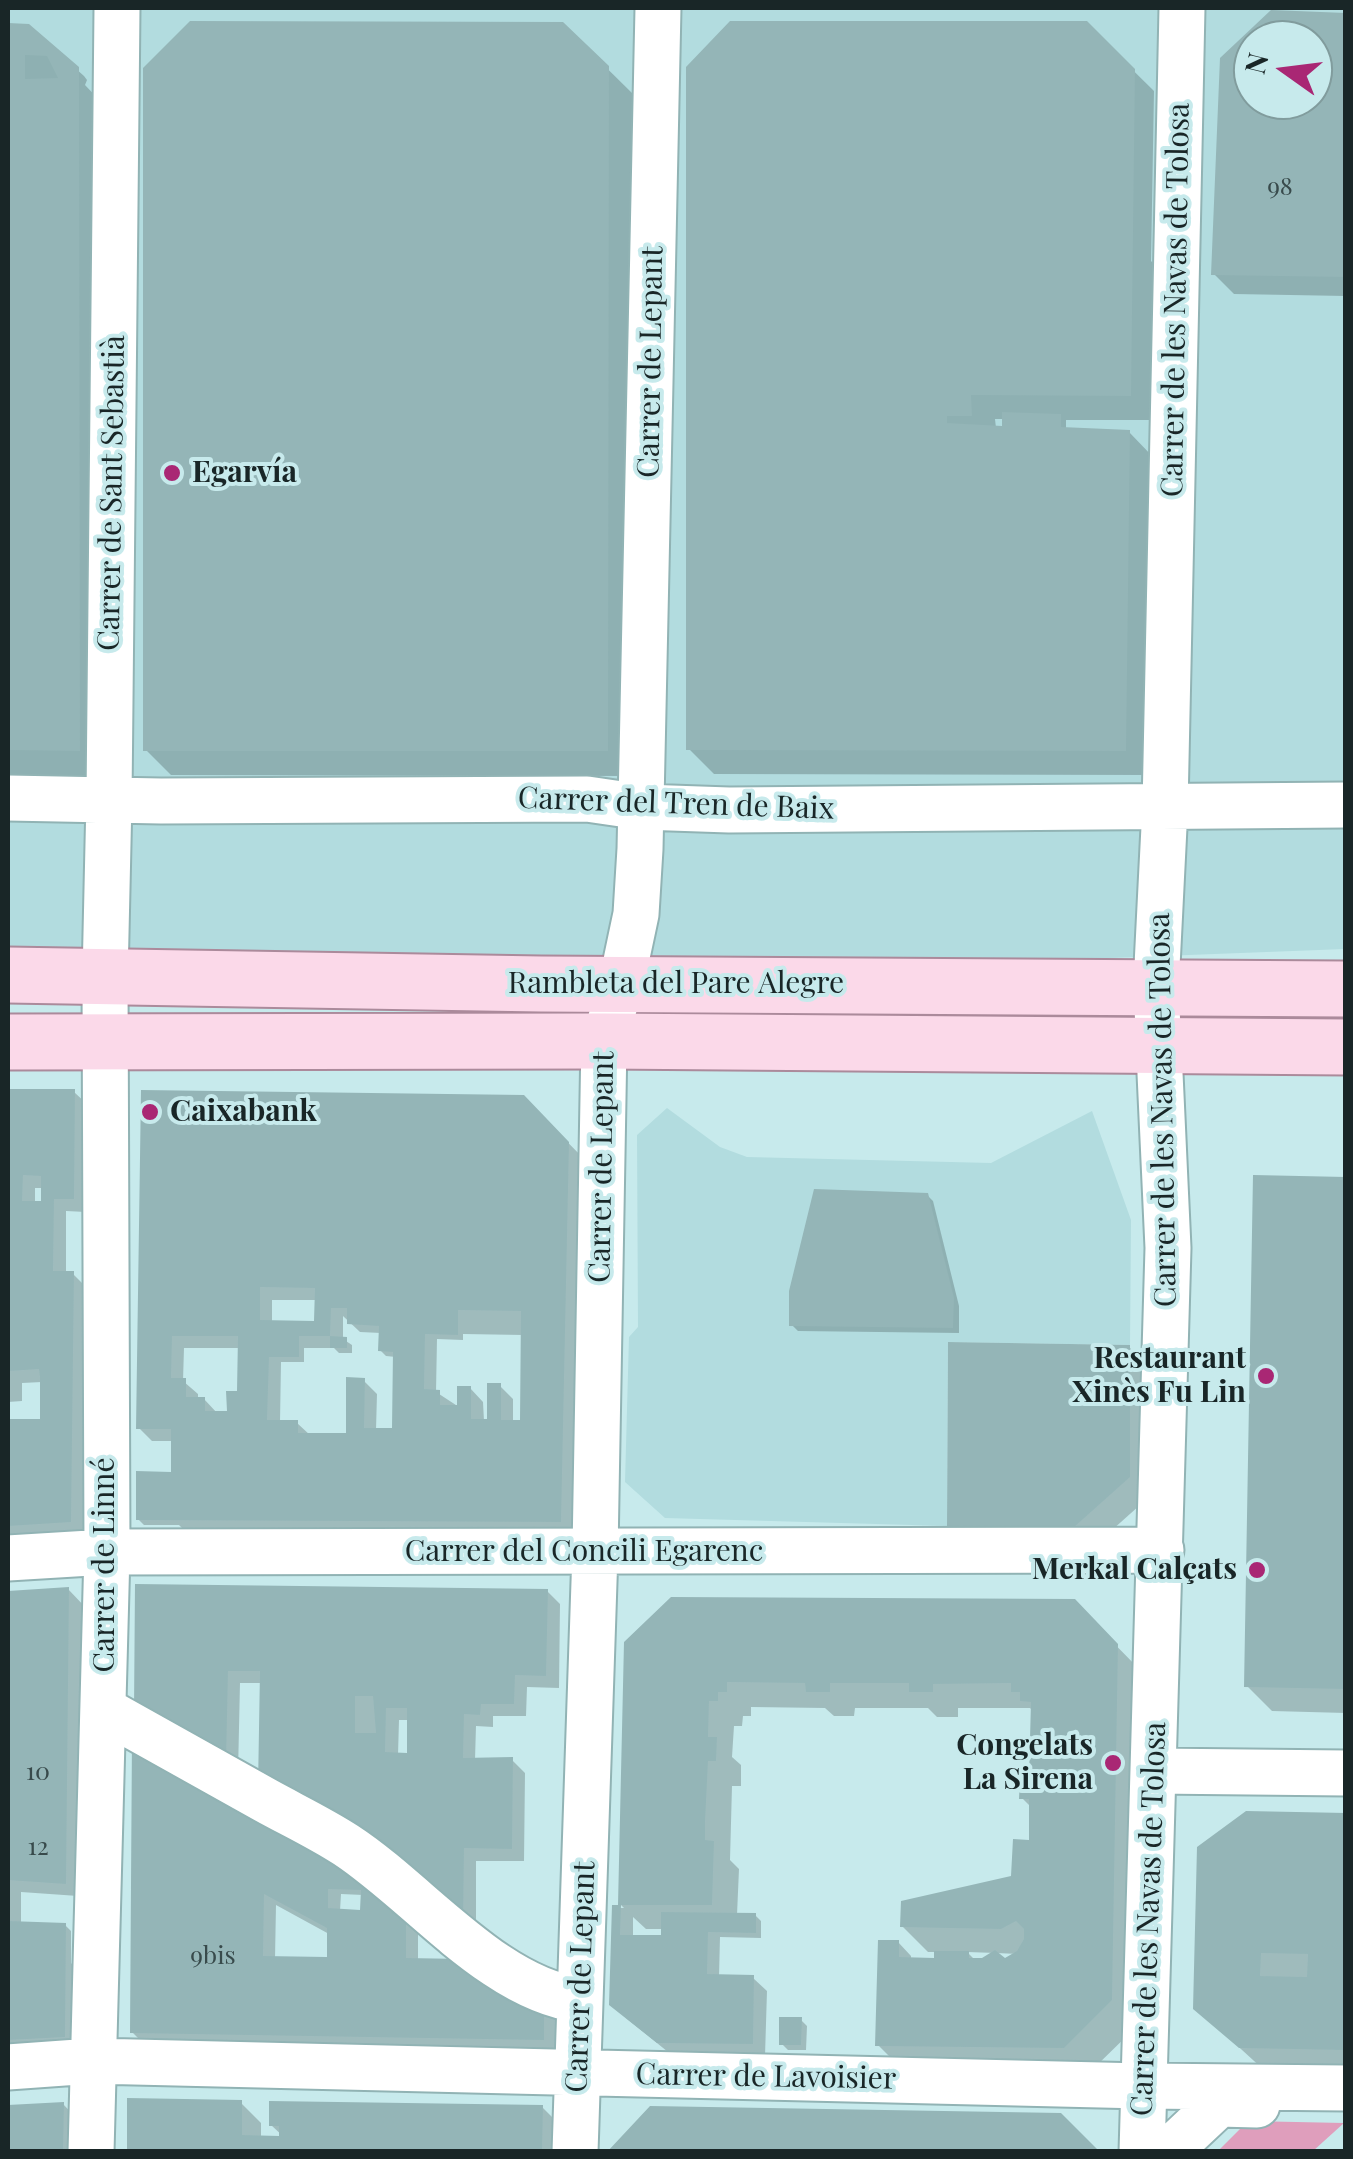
<!DOCTYPE html>
<html>
<head>
<meta charset="utf-8">
<style>
  body { margin:0 }
  #map { position:relative; width:1353px; height:2159px; overflow:hidden; background:#c7eaec; font-family:"Playfair Display",serif }
  canvas { display:block }
  .frame { position:absolute; inset:0; border:10px solid #192627; pointer-events:none }
  .north { position:absolute; left:1233px; top:20px; width:100px; height:100px; box-sizing:border-box; background:#c7eaec; border:2px solid #819c9d; border-radius:50%; rotate:284deg; font-size:28px; font-weight:700; line-height:40px; text-align:center; color:#192627 }
  .north::after { content:''; display:block; margin:auto; width:35px; height:45px; background:#a92774; clip-path:polygon(50% 0,100% 100%,50% 72%,0 100%) }
</style>
</head>
<body>
<div id="map">
<canvas width="1353" height="2159"></canvas>
<div class="frame"></div>
<div class="north">N</div>
</div>
<script>
const ctx = document.querySelector('canvas').getContext('2d');
ctx.lineJoin = 'round';
function fill(path, color) { ctx.fillStyle = color; ctx.fill(path, 'evenodd'); }
function strokePath(path, color, width, dash) { ctx.strokeStyle = color; ctx.lineWidth = width; ctx.lineCap = dash ? 'butt' : 'round'; ctx.setLineDash(dash || []); ctx.stroke(path); }
function drawText(font, color, halo, rows, align = 'center') {
  ctx.font = font + ' "Playfair Display",serif'; ctx.lineWidth = 8; ctx.setLineDash([]); ctx.textBaseline = 'middle'; ctx.strokeStyle = halo; ctx.fillStyle = color; for (const [text, x, y, turn = 0] of rows) {
    ctx.save(); ctx.translate(x, y); ctx.rotate((+turn || 0) * Math.PI / 180); ctx.textAlign = isNaN(turn) ? turn : align; if (halo) ctx.strokeText(text, 0, 0); ctx.fillText(text, 0, 0); ctx.restore();
  }
}
fill(new Path2D(`
  M8 8H1345V949L120 996 8 995ZM1253 40H1313V100H1253Z
  M667 1108 720 1147 747 1157 991 1163 1092 1111 1131 1220 1130 1345 948 1342 947 1526 665 1518 625 1482 629 1337 638 1327 637 1135Z`), '#b2dcdf');
fill(new Path2D(`
  M1248 2121 1344 2123 1313 2151 1217 2152Z`), '#df9ebc');
fill(new Path2D(`
  M1272 13 1346 15V296L1234 294 1214 274 1223 59ZM1253 40H1313V100H1253Z
  M562 24 633 94 632 776 171 775 146 750Z
  M1086 24 1154 91 1151 261 1157 267 1155 420H1066V430L1129 432 1154 458 1150 775 714 774 689 749ZM995 419H1005V428H996Z
  M8 26H28L84 76 87 80 85 85 104 105V775H8Z
  M8 1091 74 1092 88 1105 86 1212 66 1211V1273L73 1274 92 1293 85 1356 83 1534 8 1539ZM35 1188H43V1204H35ZM42 1382V1421L8 1422V1402L22 1401V1383Z
  M143 1093 523 1097 594 1169 579 1541 186 1532 179 1525H144L138 1519 173 1474 174 1441H152L139 1428ZM272 1300H317V1324L272 1323ZM343 1316 360 1332 381 1333 380 1350 386 1356 396 1357 395 1430H376L377 1394 364 1381 348 1436 310 1435 297 1423 280 1422 281 1362H304V1348H334L339 1353H352V1345L343 1339ZM463 1334 523 1335 522 1426 513 1423V1399L500 1386 490 1421H484L483 1402 470 1388 459 1407 436 1392 437 1339 463 1340ZM184 1348H240L239 1393 229 1414H218L204 1399 198 1400V1394L183 1381Z
  M1346 1179V1713L1272 1711 1247 1686Z
  M927 1195 933 1201 959 1306V1333L798 1331 792 1325Z
  M1129 1347 1149 1367V1497L1093 1547 969 1544 950 1524Z
  M137 1587 547 1591 560 1604 559 1688 527 1687 526 1716H493V1727L476 1726 475 1760H512L525 1773 524 1861H476V1937L262 1683H240L238 1773 213 1760ZM399 1720H410L409 1755H398Z
  M68 1589 87 1609 78 1896 21 1892V1924L65 1925 71 1931V1963L78 1970V2049L8 2054V1816L12 1815V1752H8V1593Z
  M1094 1623 1142 1672 1137 2026 1090 2072 925 2070 913 2058H891L878 2045 898 1942 911 1956V1960H936L937 1952H928L902 1926 1013 1878 1031 1842 1032 1808 1022 1798 1031 1778 1033 1711 1030 1708H958V1717H937L928 1708H855L854 1716H834L825 1708 751 1707V1716H743L742 1726H734L732 1757 741 1765V1786H732L730 1860 739 1869 737 1915H755L761 1921V1938L720 1937 719 1977 753 1978 767 1991 765 2056H673L626 2018 614 1908H624L620 1904 626 1643ZM633 1917 646 1929H663V1938L633 1937ZM967 1952 996 1953 1018 1954 1004 1961 975 1960Z
  M230 1792 418 1930V1961H463L542 2005 556 2018V2052H152L132 2032ZM341 1894 363 1895V1912L340 1911ZM276 1905 329 1934V1960L275 1959Z
  M1346 1815V2083L1276 2081 1196 2008Z
  M801 2020 807 2026 806 2050H788L782 2044Z
  M241 2103 261 2123V2138H285L271 2125 542 2107 568 2133 567 2152H130Z
  M63 2104 82 2124V2152H8V2108Z`), '#0003');
fill(new Path2D(`
  M1271 10 1346 13V277L1211 275 1220 58ZM1253 40H1313V100H1253Z
  M190 21 563 22 609 66 608 751H143V68Z
  M730 21H1087L1135 69 1131 396 971 395 972 416H947V423L1002 426V412L1061 414V427L1130 430 1126 751 686 750V67Z
  M8 23 29 24 79 67 80 751 8 750ZM25 55 47 56 58 78 25 79Z
  M8 1089H75L74 1199H54L53 1271H74L71 1522 8 1526 10 1419H40V1377L39 1369 8 1371ZM23 1175 41 1176V1201H22Z
  M141 1090 524 1095 569 1142 561 1522 136 1520V1471L171 1472V1429H136ZM260 1287 315 1288 314 1321 260 1320ZM331 1308H347V1324L379 1326 378 1351 393 1352 392 1428H364L365 1378 346 1377V1433H298V1420H267L269 1357H299V1336H330V1348H347V1337L330 1336ZM458 1310 521 1311 520 1420H501V1383H487V1419H471V1386H457V1405H440V1390L424 1389 425 1334 458 1335ZM172 1336H238L237 1391H226L227 1411H205V1397H186V1378H171Z
  M1253 1175 1346 1177V1689L1244 1687Z
  M814 1189 928 1193 954 1298 953 1328 789 1326V1291Z
  M948 1342 1130 1345V1477L1073 1528 947 1526Z
  M135 1584 548 1589 546 1676 515 1675 514 1704H481L480 1715 464 1714 463 1758 513 1757 512 1849 464 1848 463 1927 258 1787 260 1671H228L226 1763 134 1712ZM355 1696H373L376 1733H355ZM386 1708H407V1753L385 1752Z
  M69 1587 66 1884 8 1880 10 1733H8V1591Z
  M671 1597 1075 1599 1118 1644 1112 2000 1064 2048 875 2046 878 1940H899V1957L934 1958V1951H969V1958H982L995 1950 1005 1958 1017 1951 1024 1939V1929L1016 1921 1001 1929 900 1927 901 1901 1011 1876 1013 1839 1029 1840V1799H1019L1020 1776H1029L1031 1702 1020 1701V1692H1011V1683L933 1684V1692H909V1683H830V1692H806L805 1683 727 1682V1692H718V1701H709L708 1737H717L716 1761H708L705 1822V1840L714 1841 712 1905H621L620 1935H661V1912L756 1913V1933L708 1932 707 1974 754 1975 753 2044 657 2043 609 2005 612 1905H618L624 1642Z
  M132 1736 361 1864 406 1918V1958L462 1959 544 2003V2040L130 2033ZM328 1889 361 1890 360 1910 328 1908ZM264 1894 327 1928V1957L263 1956Z
  M1246 1811 1346 1813V2050L1239 2048 1193 2009 1197 1847ZM1261 1953 1308 1954 1307 1977 1260 1976Z
  M8 1921 66 1923 65 2037 8 2040Z
  M779 2017H802L801 2045H779Z
  M127 2098 242 2100V2135L279 2136V2126H269V2101L543 2105 542 2152H127Z
  M64 2102 63 2152H8V2105Z
  M650 2106 1061 2113 1100 2152H607Z`), '#94b5b7');
const minor = new Path2D(`
  M8 798 161 801 587 799 642 807 729 810 1346 805
  M8 1558 107 1552 1161 1550
  M104 1710C158 1740 212 1770 265 1800 292 1815 320 1828 346 1845 418 1892 493 1989 580 2000
  M1153 1771 1346 1773
  M8 2067 92 2061 1143 2086 1346 2088
  M91 2152 107 1552 105 978 109 799 117 8
  M575 2152 595 1552 604 1041 621 985 636 914 640 849 658 8
  M1142 2152 1168 1248 1156 986 1165 807 1182 8
  M1168 2152 1219 2104 1257 2105`);
const major = new Path2D(`
  M8 975 541 984 1346 989
  M8 1042 604 1041 1346 1047`);
strokePath(minor, '#91b3b4', 49);
strokePath(major, '#ab8a9b', 59);
strokePath(minor, '#fff', 45);
strokePath(major, '#fbd9e9', 55);
for (const [x, y, r, color] of [
  [172,473,10,"#a92774"],
  [150,1112,10,"#a92774"],
  [1266,1376,10,"#a92774"],
  [1257,1570,10,"#a92774"],
  [1113,1763,10,"#a92774"]
]) { const dot = new Path2D(); dot.arc(x, y, r, 0, 2 * Math.PI); ctx.fillStyle = color; ctx.fill(dot); strokePath(dot, '#c7eaec', 4); }
drawText('25px', '#384a4b', null, [
  ["98",1280,187],
  ["10",38,1772],
  ["12",38,1847],
  ["9bis",213,1956]
]);
drawText('30px', '#192627', '#c7eaec', [
  ["Carrer de les Navas de Tolosa",1176,300,-89],
  ["Carrer de Lepant",651,362,-89],
  ["Carrer de Sant Sebastià",112,493,-89],
  ["Carrer del Tren de Baix",676,804,2],
  ["Rambleta del Pare Alegre",676,984],
  ["Carrer de les Navas de Tolosa",1163,1110,-91],
  ["Carrer de Lepant",602,1167,-89],
  ["Carrer del Concili Egarenc",584,1552],
  ["Carrer de Linné",105,1565,-90],
  ["Carrer de les Navas de Tolosa",1149,1919,-88],
  ["Carrer de Lepant",581,1977,-88],
  ["Carrer de Lavoisier",766,2077,1]
]);
drawText('bold 30px', '#192627', '#c7eaec', [
  ["Egarvía",192,473,"left"],
  ["Caixabank",170,1112,"left"],
  ["Restaurant",1246,1359],
  ["Xinès Fu Lin",1246,1393],
  ["Merkal Calçats",1237,1570],
  ["Congelats",1093,1746],
  ["La Sirena",1093,1780]
], 'right');
</script>
</body>
</html>
